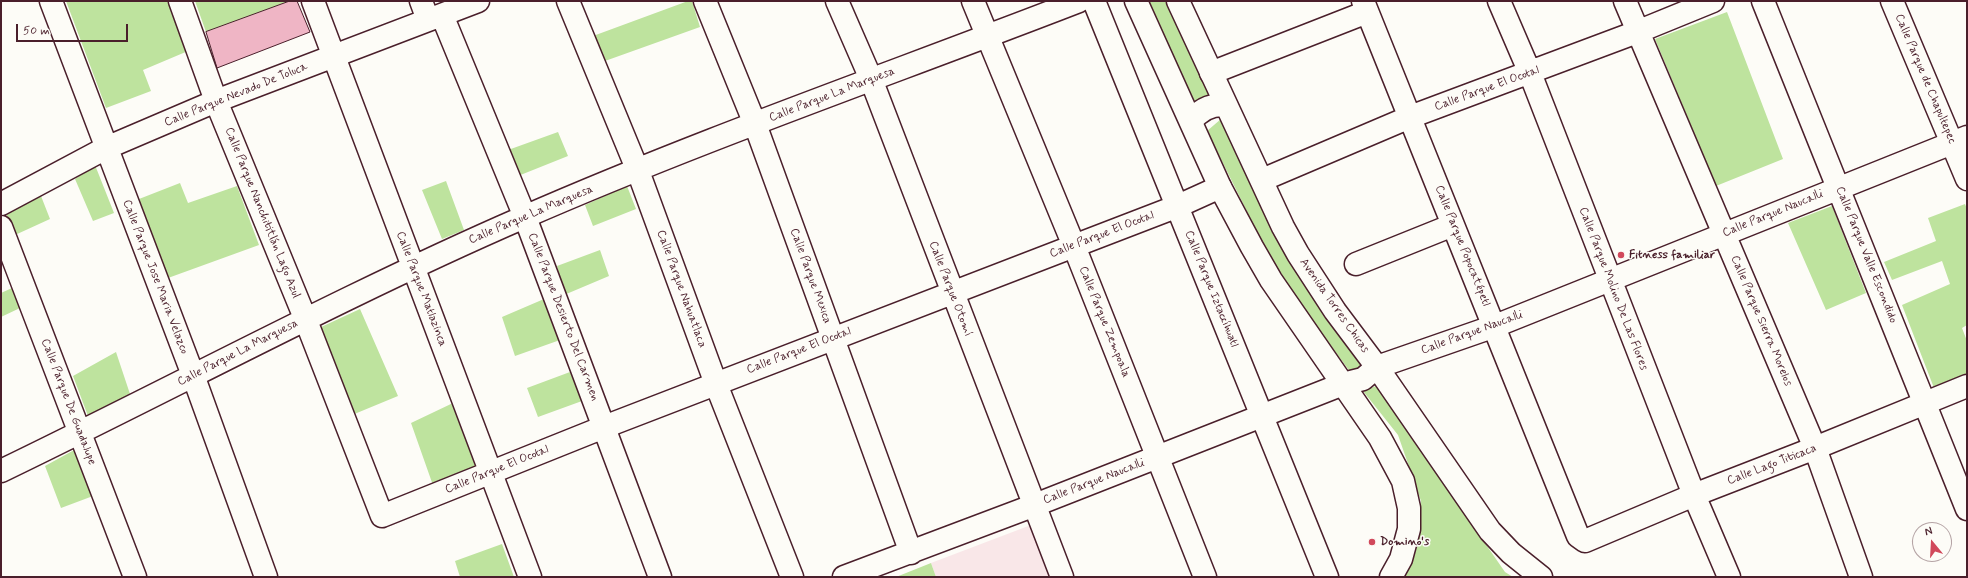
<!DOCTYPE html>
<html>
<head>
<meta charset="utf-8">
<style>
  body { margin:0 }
  #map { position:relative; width:1968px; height:578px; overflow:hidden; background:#fdfcf7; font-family:Mynerve,sans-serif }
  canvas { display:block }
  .frame { position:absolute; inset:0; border:2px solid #4a1f2b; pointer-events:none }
  .north { position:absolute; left:1912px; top:522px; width:40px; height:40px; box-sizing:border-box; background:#fdfcf7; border:1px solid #b5a4a5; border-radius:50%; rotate:342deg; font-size:11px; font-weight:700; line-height:16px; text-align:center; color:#4a1f2b }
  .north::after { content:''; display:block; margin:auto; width:14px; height:18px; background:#d1495b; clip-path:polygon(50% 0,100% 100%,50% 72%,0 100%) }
  .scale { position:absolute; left:16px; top:24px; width:112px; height:18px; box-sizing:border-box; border:2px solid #4a1f2b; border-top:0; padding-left:5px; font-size:12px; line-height:14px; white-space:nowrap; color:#4a1f2b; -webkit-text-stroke:3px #fdfcf7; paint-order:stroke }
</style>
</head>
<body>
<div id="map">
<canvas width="1968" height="578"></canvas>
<div class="frame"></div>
<div class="north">N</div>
<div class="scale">50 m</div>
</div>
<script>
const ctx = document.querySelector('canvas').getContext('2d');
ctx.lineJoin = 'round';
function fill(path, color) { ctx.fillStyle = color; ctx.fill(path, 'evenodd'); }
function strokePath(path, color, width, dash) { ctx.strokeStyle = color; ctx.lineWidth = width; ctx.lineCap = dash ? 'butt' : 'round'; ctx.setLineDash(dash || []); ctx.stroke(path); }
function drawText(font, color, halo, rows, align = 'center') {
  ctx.font = font + ' Mynerve,sans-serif'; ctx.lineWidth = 3; ctx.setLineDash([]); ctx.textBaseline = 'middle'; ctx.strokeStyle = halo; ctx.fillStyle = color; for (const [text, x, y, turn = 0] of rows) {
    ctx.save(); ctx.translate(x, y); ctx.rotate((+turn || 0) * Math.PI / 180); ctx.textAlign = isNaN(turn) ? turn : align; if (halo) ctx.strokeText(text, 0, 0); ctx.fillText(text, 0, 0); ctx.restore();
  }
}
fill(new Path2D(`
  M1031 525 1049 577H936L931 563Z`), '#f9e7e8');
fill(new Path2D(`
  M66 1H169L188 51 143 70 151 91 106 108Z
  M195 1H290L206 32Z
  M688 1H692L700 27 605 61 593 36Z
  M1149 1H1170L1212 97 1196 106Z
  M1727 12 1783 159 1716 186 1655 39Z
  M1221 119 1365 365 1351 373 1279 276 1207 131Z
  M558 132 568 156 518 176 508 150Z
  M95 165 114 213 93 221 75 179Z
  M446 181 464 230 442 239 422 190Z
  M180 183 188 203 237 186 259 245 168 278 139 199Z
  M627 186 636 209 593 226 585 205Z
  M41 196 50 219 15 235 6 214Z
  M1965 204 1967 209V325L1962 328 1967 341V376L1934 388 1902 305 1950 284 1942 261 1892 280 1884 262 1936 241 1928 218Z
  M1832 206 1866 293 1826 310 1788 223Z
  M600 250 609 276 564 295 557 266Z
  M12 288 20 308 1 317V293Z
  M544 299 560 340 515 356 502 317Z
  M360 309 398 396 352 415 319 328Z
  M116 352 130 394 88 416 73 376Z
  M570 372 582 401 538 417 527 388Z
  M1376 386 1505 572 1513 577H1401L1416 551 1421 501 1398 435 1363 391Z
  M453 403 477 471 435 491 411 423Z
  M76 449 93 496 61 508 45 466Z
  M502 544 514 577H460L455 561Z
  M931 563 936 577H896Z`), '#bee39e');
const building = new Path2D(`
  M290 1H297L310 32 217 68 206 32Z`);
fill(building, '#efb5c5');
strokePath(building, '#4a1f2b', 1);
const minor = new Path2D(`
  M51 1 193 375 266 577
  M180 1 216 101 305 318 382 516 604 427 1074 246 1178 206 1220 187
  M313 1 530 577
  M421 1 428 20
  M568 1 638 171 716 384 792 577
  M705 1 755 124 911 553
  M837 1 871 79 1062 577
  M973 1 1074 246 1205 577
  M1094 1 1327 577
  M1363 1 1578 536 1585 541 1694 495 1815 448 1967 386
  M1499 1 1530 73 1694 495 1729 577
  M1625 1 1815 448 1861 577
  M1763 1 1967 509
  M1892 1 1967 179
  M442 15 525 217 660 577
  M1211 73 1367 12
  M1262 180 1410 117 1637 32 1713 1
  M1 204 106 148 216 101 478 1
  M1 227 135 577
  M1356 264 1453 225
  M1377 367 1495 326 1967 137
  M1 471C175 387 345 295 522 218 705 138 893 73 1079 1
  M844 577 1035 505 1343 384`);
const major = new Path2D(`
  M1136 1 1220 187 1252 247 1271 280 1380 438 1403 481 1409 508V529L1401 559 1391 577
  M1178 1 1283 227 1298 254 1335 311 1377 367 1490 531 1511 553 1541 577
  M1191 122C1199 110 1211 104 1226 105
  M1343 384 1363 379 1377 367`);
strokePath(minor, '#4a1f2b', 25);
strokePath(major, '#4a1f2b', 25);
strokePath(minor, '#fdfcf7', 22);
strokePath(major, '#fdfcf7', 22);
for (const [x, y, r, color] of [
  [1621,255,4,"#d1495b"],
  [1372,542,4,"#d1495b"]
]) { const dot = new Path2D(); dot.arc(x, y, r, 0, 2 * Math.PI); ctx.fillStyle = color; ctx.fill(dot); strokePath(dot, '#fdfcf7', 1.5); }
drawText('12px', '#4a1f2b', '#fdfcf7', [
  ["Calle Parque de Chapultepec",1925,79,67],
  ["Calle Parque El Ocotal",1487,89,-20],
  ["Calle Parque Nevado De Toluca",236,95,-22],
  ["Calle Parque La Marquesa",832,95,-21],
  ["Calle Parque Nanchititlán Lago Azul",262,213,68],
  ["Calle Parque Naucalli",1773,214,-22],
  ["Calle Parque La Marquesa",531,215,-23],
  ["Calle Parque El Ocotal",1102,235,-21],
  ["Calle Parque Popocatépetl",1462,246,68],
  ["Calle Parque Valle Escondido",1866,255,68],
  ["Calle Parque Mexica",810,276,70],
  ["Calle Parque Jose Maria Velazco",155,277,69],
  ["Calle Parque Matlazinca",421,289,69],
  ["Calle Parque Nahuatlaca",681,289,70],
  ["Calle Parque Otomí",950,289,69],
  ["Calle Parque Iztaccíhuatl",1211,289,68],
  ["Calle Parque Molino De Las Flores",1613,289,69],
  ["Avenida Torres Chicas",1334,306,55],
  ["Calle Parque Desierto Del Carmen",563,317,69],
  ["Calle Parque Sierra Morelos",1761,321,67],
  ["Calle Parque Zempoala",1104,322,68],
  ["Calle Parque Naucalli",1472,333,-20],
  ["Calle Parque El Ocotal",799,351,-21],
  ["Calle Parque La Marquesa",238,353,-27],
  ["Calle Parque De Guadalupe",68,402,69],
  ["Calle Lago Titicaca",1772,465,-21],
  ["Calle Parque El Ocotal",497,470,-22],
  ["Calle Parque Naucalli",1094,482,-21]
]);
drawText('bold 12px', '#4a1f2b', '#fdfcf7', [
  ["Fitness familiar",1629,255],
  ["Domino's",1380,542]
], 'left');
</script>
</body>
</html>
